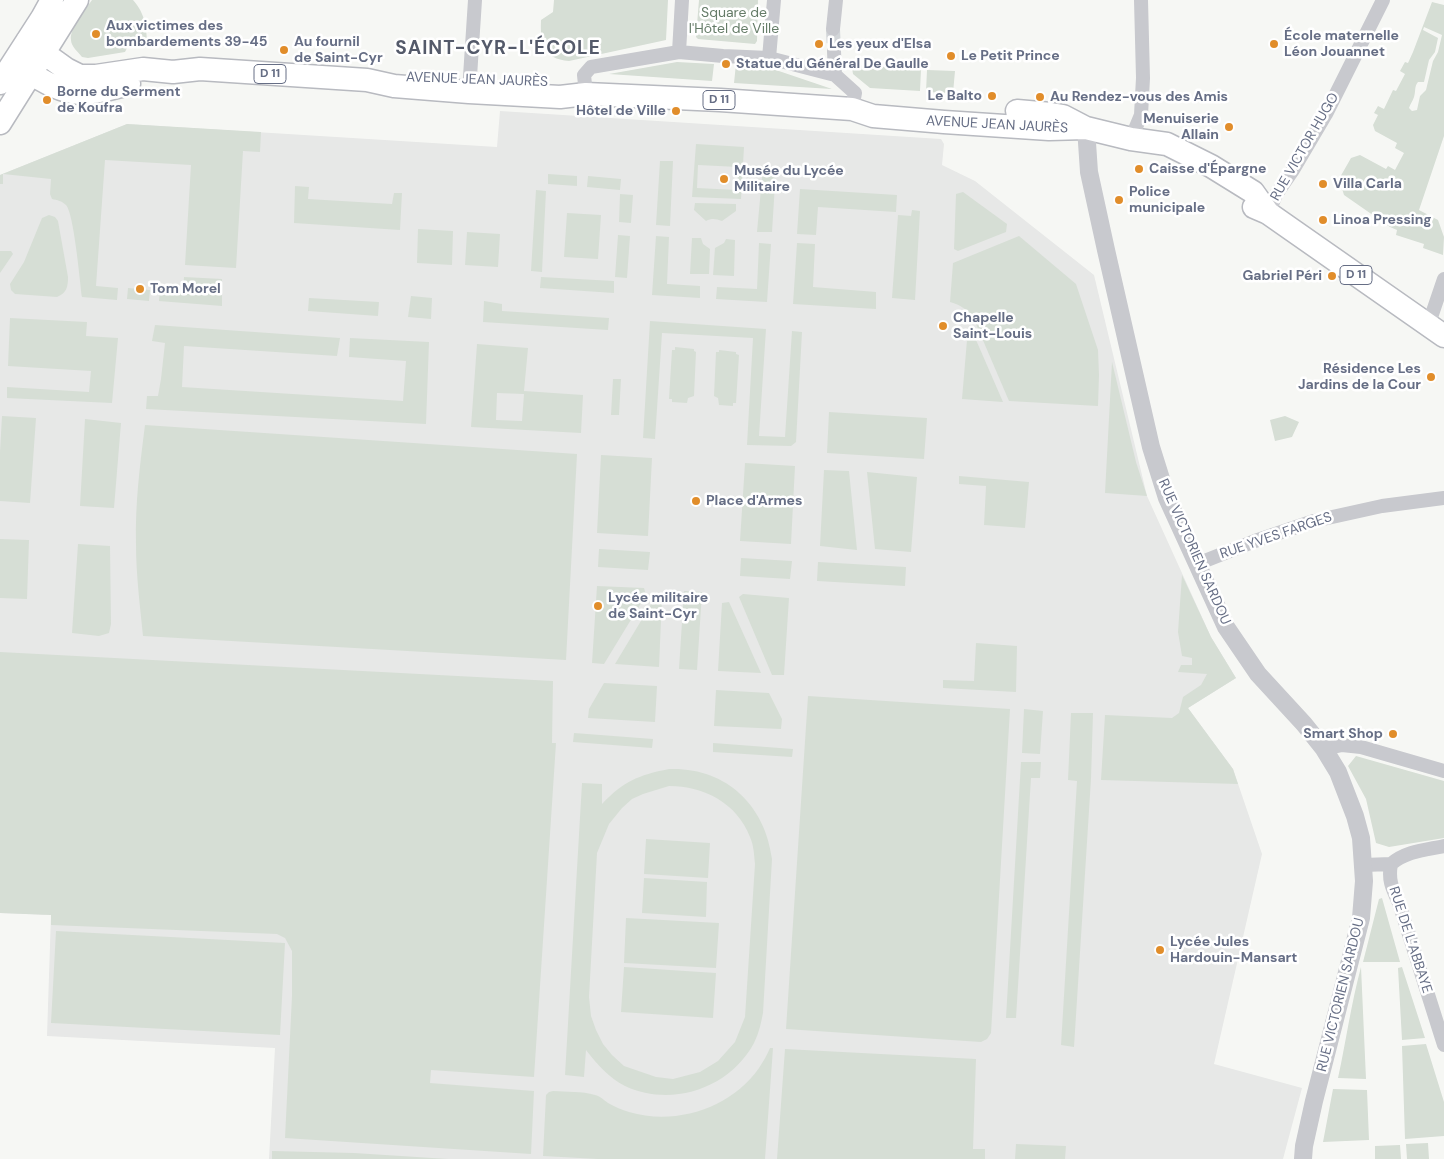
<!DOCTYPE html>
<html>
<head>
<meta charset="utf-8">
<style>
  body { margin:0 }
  canvas { display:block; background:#f6f7f4 }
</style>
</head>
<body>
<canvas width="1444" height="1159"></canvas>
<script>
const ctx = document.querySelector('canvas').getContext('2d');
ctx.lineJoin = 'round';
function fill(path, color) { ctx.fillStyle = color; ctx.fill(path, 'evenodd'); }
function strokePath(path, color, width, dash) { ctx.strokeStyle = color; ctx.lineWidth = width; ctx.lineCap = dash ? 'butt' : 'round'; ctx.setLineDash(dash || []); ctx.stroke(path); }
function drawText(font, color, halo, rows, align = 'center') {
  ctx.font = font + ' "DM Sans",sans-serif'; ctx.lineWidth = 5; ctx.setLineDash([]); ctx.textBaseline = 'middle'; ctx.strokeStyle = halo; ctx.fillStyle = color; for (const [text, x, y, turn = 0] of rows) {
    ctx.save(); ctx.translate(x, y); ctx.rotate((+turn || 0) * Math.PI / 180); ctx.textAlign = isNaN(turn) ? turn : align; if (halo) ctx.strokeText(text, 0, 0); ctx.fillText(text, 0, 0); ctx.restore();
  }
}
fill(new Path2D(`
  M500 111 941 139 944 144 942 165 975 181 1094 275 1147 496 1211 637 1236 678 1188 708 1233 769 1262 854 1214 1064 1302 1088 1283 1159H269L275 1048 47 1036 51 915 0 913V175L127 124 497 147Z`), '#e7e8e7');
fill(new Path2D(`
  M92 0H133C146 14 147 31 147 48L129 44 125 52 88 58 82 57C78 52 71 46 71 40 69 29 86 9 92 0Z
  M554 0H668L666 40 569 61C543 59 540 43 541 20L553 12Z
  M699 0H758L757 41 755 44 698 39 696 37Z
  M1432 2 1444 5V136L1419 210 1438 220 1444 237 1443 255 1423 248 1424 244 1396 235 1397 230 1390 227 1344 195 1339 179 1351 158 1360 155 1386 169 1388 166 1395 170 1404 153 1395 148 1397 143 1375 131 1373 125 1378 115 1374 113 1378 106 1384 109 1393 90 1396 91 1405 74 1400 71 1405 62 1408 63 1413 52ZM1424 27 1442 35 1438 52 1433 61 1426 90 1420 96 1417 110 1412 111 1409 108C1410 104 1413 101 1414 97 1416 91 1414 87 1418 82H1424L1429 60 1435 52 1438 38 1423 30Z
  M677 62 714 64 712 81 609 74Z
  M736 64 770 68 832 89 734 83Z
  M854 65 921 69 920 91 870 88 853 74 852 68Z
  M927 70 955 71 953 93 926 92Z
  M127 124 261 132 260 152 243 151 236 268 185 265 191 165 105 160 96 286 118 288 117 300 82 297C80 281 74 214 66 205 62 201 57 200 52 199L50 194 51 179 3 174V184H0V175Z
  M696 144 744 147 741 199 692 197ZM698 165 738 167 737 190 697 188Z
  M660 161H673L670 226 656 225Z
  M763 167 776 168 772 232H757Z
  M548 174 577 176V186L548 184Z
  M588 176 621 179 620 190 587 187Z
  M295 186 309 187 308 199 392 204 394 193H402L400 230 294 223Z
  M800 189 897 195 896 212 818 207 816 235 797 234Z
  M536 190 546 191 542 272 531 271Z
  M963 192 1007 224 1006 232 958 251 954 249 956 194Z
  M620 194 633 195 631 223 619 222Z
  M695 203 736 204V211L722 221C716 219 712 218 706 221L694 210Z
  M912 210 920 211 915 300 892 298 898 215 911 216Z
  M567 213 601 215 598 259 564 257Z
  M49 215 55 217 58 221 68 277C68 286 67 293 57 297L15 294 11 290 10 284 24 262 42 218Z
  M418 229 453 231 452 265 417 263Z
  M467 232 500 234 498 267 465 265Z
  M618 235 630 236 627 278 615 277Z
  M656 236 669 237 667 284 700 286V298L652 295Z
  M1019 236 1076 284 1098 350 1099 375 1098 406 1009 401 973 317C966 309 961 305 950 302L953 263Z
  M692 238H701L703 244 710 249 709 274H690Z
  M726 239 735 240 734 276 713 275 715 248 724 243Z
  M759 243 771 244 767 302 716 299 717 287 757 289Z
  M797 243 815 244 813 287 876 292V309L793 304Z
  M0 251H11L13 254 0 273Z
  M184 277 222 279V306L159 301 160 290 183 292Z
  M541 277 614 281V293L540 288Z
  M128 288 150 290 149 301 127 299Z
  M411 296 432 298 431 319 408 317Z
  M309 298 379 302 378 316 308 311Z
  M484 301 502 304V311L609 318 608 330 483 322Z
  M10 318 87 322 86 336 118 338 112 403 7 398V387L89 392 91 371 8 366Z
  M650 321 766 329 759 436 785 437 792 331 802 332 796 442 791 446 747 445 753 338 662 333 655 439 643 438Z
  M155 325 340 338 337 356 184 346 182 387 403 401 406 361 349 357 350 338 429 342 426 424 146 409 147 396H158L161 379 165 343 152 341Z
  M973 333 1003 402 962 399 967 340Z
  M477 344 528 348 524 391 583 395 581 433 471 427ZM497 393 524 394 522 421 496 420Z
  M675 347 694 349V351L696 352 694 396 688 398 687 403 672 402V399H669L672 350H675Z
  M719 350 736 352V354L739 355 736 403H733V406L719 405 718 398 714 396 716 352H719Z
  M1112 362 1136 462 1147 496 1105 493Z
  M613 379H621L619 415H611Z
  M829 412 927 418 924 459 827 453Z
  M2 416 36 418 30 503 0 501V452Z
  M1285 416 1299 422 1292 437 1275 441 1270 420Z
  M85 419 121 423 114 508 80 506Z
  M145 425 577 454 566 660 143 636C140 605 136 575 136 544 135 504 140 464 145 425Z
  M601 455 652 458 648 536 597 533Z
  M745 463 795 466 791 544 740 541Z
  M824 470 849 471 857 550 820 546Z
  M867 472 917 477 911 552 875 549Z
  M959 476 1029 482 1025 528 984 525 986 486 959 484Z
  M0 539 29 540 27 599 0 598Z
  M78 544 110 546 111 624 109 633 99 636 72 633Z
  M599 549 650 552 648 570 598 567Z
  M741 558 792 561 790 579 740 576Z
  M818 562 906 567 905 586 817 581Z
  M1182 575 1211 637 1236 678 1188 708 1233 769 1238 784 1101 780 1105 715 1172 718 1179 713 1183 697 1201 685 1207 674 1178 672 1181 665H1192V658L1182 656 1178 632Z
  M597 586 644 588 646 595 604 664 592 663Z
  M684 591 702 592 697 670 679 669Z
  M743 594 789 598 784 675H772L739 597Z
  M656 596 662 597 659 667 615 664Z
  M729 602 761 673 718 671 722 603Z
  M976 643 1017 646 1016 692 943 688V680L974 681Z
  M0 652 553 681 552 743H556L534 1077 431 1070 430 1083 534 1091 531 1154 285 1138 292 996V951L285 938 277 934 51 925V915L0 913Z
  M604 683 657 686 655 722 588 718 589 709Z
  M716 690 769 693 782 719 781 729 714 726Z
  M808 696 1010 709 991 1033 987 1039 981 1042 786 1029Z
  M1024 709 1043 711 1040 754 1022 753Z
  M1071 713H1093L1091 779 1074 1047 1061 1045 1077 781 1068 780Z
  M574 733 653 739 652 748 573 742Z
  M713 743 793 749 792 757 713 752Z
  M1356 756 1444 781V838L1389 847 1376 843 1366 799 1348 766Z
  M1021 762H1041L1040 778H1031L1016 1018H1006Z
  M669 769C725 767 765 804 772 859L763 1013C761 1023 759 1033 754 1043 730 1088 672 1108 625 1086 609 1078 597 1064 586 1050L584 1077 565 1075 582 783 602 784V804C623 782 638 775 669 769ZM669 786C704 786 737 803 750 837 754 846 754 855 755 864L745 1017 735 1042 718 1061 700 1072 673 1079 656 1077 624 1066 612 1055 603 1044 596 1030 591 1016 589 997 597 853 609 824 622 808 632 799 643 794Z
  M646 839 710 843 708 878 644 874Z
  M644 878 707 882 706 917 642 913Z
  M1382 898 1400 962H1363L1379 899Z
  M626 918 719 923 716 968 624 963Z
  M56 931 285 943 280 1035 51 1023Z
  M624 967 716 973 713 1018 621 1012Z
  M1361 967 1366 1079 1338 1078C1346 1041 1351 1004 1361 967Z
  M1402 967 1425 1038 1402 1040 1398 968Z
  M1426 1044 1444 1102V1136L1405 1139 1402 1046Z
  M770 1048H773L765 1159H598L543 1156 546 1095 549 1092 553 1091C567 1092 582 1091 595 1095 600 1096 604 1100 608 1103 615 1107 622 1110 629 1112 676 1126 731 1108 759 1068 763 1062 767 1055 770 1048Z
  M785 1049 976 1059 973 1149H985V1159H777Z
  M1333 1089 1367 1090 1369 1140 1323 1142Z
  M1428 1143 1429 1159H1407L1406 1144Z
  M1016 1144 1066 1146 1065 1159H1015Z
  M1400 1145 1401 1159H1375V1146Z
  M272 1151 354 1153 448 1159H272Z`), '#d6ded5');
strokePath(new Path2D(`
  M833 29 834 51`), '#d2d5d8', 14, [14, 7]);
const primary = new Path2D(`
  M27 41 66 69 80 76H96L143 69 173 72 200 69 367 80 394 86 469 92 560 97 586 94 720 100 852 109 873 116 944 122 1049 129 1086 128
  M14 63C34 75 57 93 82 93 98 93 113 88 129 84
  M0 83 42 18 52 0
  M1017 111 1051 114 1063 116 1086 128 1131 139 1167 144 1211 166 1253 192 1268 213
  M0 123 77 0
  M1254 207 1268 213 1288 227 1444 336`);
strokePath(primary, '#b8bac0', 25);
strokePath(new Path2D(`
  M833 29 836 0
  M834 51 835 75
  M679 52 682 0
  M769 58 774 0
  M469 92 475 0
  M586 94 584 75 591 67 679 52 723 56 769 58 835 75 855 93 852 109
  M1131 139 1141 115 1143 78 1141 0
  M1268 213 1277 193 1293 170 1326 114 1383 0
  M1428 326 1444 279
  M1197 564 1255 541 1314 521 1382 506 1444 498
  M1324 749 1342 745 1361 747 1444 771
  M1391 864C1388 880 1392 888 1399 903L1444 1045
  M1391 864C1406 851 1425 850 1444 846
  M1364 865 1391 864`), '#c8c9ce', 14);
strokePath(new Path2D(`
  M1086 128 1089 172 1106 250 1151 447 1167 498 1226 627 1258 674 1304 724 1324 749 1338 772 1355 816 1361 838 1364 881 1361 918 1314 1101 1304 1146 1303 1159`), '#c8c9ce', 18);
strokePath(primary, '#fff', 22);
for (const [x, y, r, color] of [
  [96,34,5,"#e18d2a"],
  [819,44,5,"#e18d2a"],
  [1274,44,5,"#e18d2a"],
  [284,50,5,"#e18d2a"],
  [951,56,5,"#e18d2a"],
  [726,64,5,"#e18d2a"],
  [992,96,5,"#e18d2a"],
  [1040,97,5,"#e18d2a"],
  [47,100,5,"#e18d2a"],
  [676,111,5,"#e18d2a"],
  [1229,127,5,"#e18d2a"],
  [1139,169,5,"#e18d2a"],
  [724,179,5,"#e18d2a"],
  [1323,184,5,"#e18d2a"],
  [1119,200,5,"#e18d2a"],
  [1323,220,5,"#e18d2a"],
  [1332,276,5,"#e18d2a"],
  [140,289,5,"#e18d2a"],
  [943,326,5,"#e18d2a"],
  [1431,377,5,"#e18d2a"],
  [696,501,5,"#e18d2a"],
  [598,606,5,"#e18d2a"],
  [1393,734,5,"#e18d2a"],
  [1160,950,5,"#e18d2a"]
]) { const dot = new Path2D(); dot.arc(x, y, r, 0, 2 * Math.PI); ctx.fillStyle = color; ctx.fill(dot); strokePath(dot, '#fff', 2); }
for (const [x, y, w] of [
  [270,74,32],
  [719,100,32],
  [1356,275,32]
]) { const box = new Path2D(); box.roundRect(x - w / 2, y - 9.5, w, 19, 4); ctx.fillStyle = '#fff'; ctx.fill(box); strokePath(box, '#666e85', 1); }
drawText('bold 12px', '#666e85', null, [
  ["D 11",270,74],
  ["D 11",719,100],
  ["D 11",1356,275]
]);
drawText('14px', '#657c68', '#fff', [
  ["Square de",734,13],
  ["l'Hôtel de Ville",734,29]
]);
drawText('bold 14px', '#666e85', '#fff', [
  ["Aux victimes des",106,26],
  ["bombardements 39-45",106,42],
  ["École maternelle",1284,36],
  ["Léon Jouannet",1284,52],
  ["Au fournil",294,42],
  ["de Saint-Cyr",294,58],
  ["Les yeux d'Elsa",829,44],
  ["Le Petit Prince",961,56],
  ["Statue du Général De Gaulle",736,64],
  ["Borne du Serment",57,92],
  ["de Koufra",57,108],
  ["Le Balto",982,96,"right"],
  ["Au Rendez-vous des Amis",1050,97],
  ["Hôtel de Ville",666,111,"right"],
  ["Menuiserie",1219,119,"right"],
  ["Allain",1219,135,"right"],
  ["Caisse d'Épargne",1149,169],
  ["Musée du Lycée",734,171],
  ["Militaire",734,187],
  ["Villa Carla",1333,184],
  ["Police",1129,192],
  ["municipale",1129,208],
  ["Linoa Pressing",1333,220],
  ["Gabriel Péri",1322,276,"right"],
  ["Tom Morel",150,289],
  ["Chapelle",953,318],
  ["Saint-Louis",953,334],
  ["Résidence Les",1421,369,"right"],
  ["Jardins de la Cour",1421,385,"right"],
  ["Place d'Armes",706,501],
  ["Lycée militaire",608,598],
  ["de Saint-Cyr",608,614],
  ["Smart Shop",1383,734,"right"],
  ["Lycée Jules",1170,942],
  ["Hardouin-Mansart",1170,958]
], 'left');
drawText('14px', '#666e85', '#fff', [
  ["AVENUE JEAN JAURÈS",477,80,2],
  ["AVENUE JEAN JAURÈS",997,125,3],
  ["RUE VICTOR HUGO",1305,147,-60],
  ["RUE YVES FARGES",1276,536,-19],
  ["RUE VICTORIEN SARDOU",1194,552,66],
  ["RUE DE L’ABBAYE",1410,940,72],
  ["RUE VICTORIEN SARDOU",1341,995,-76]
]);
ctx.letterSpacing = '1px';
drawText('bold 19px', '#545a6a', '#fff', [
  ["SAINT-CYR-L'ÉCOLE",498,49]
]);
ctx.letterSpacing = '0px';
</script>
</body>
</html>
